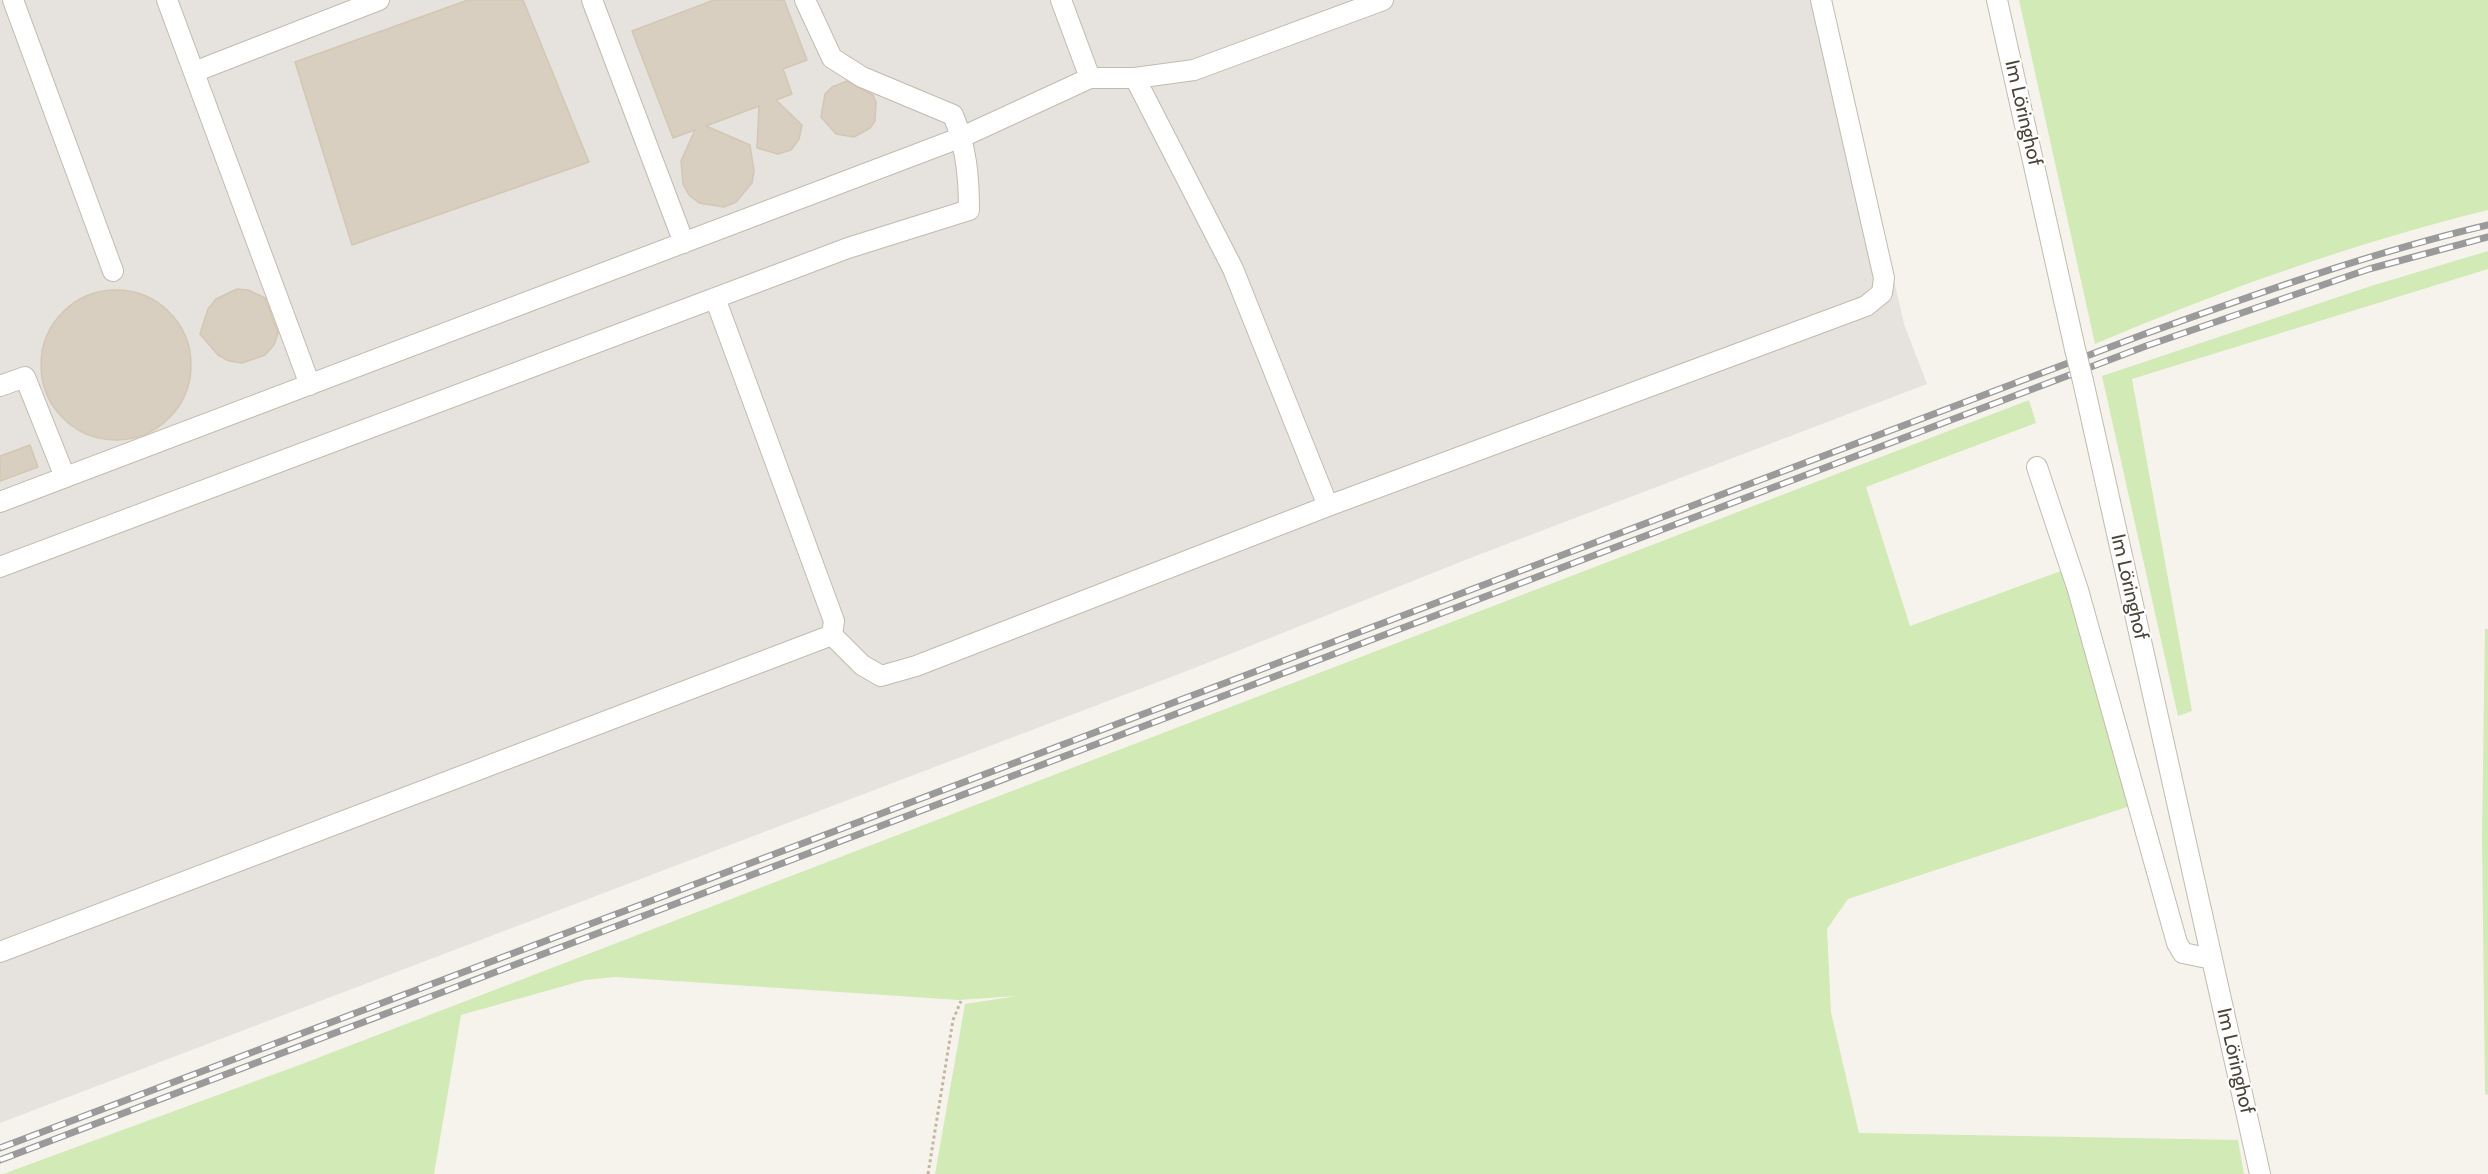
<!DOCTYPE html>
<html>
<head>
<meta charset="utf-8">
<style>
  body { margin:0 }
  canvas { display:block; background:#f6f3ec }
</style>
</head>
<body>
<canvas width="2488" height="1174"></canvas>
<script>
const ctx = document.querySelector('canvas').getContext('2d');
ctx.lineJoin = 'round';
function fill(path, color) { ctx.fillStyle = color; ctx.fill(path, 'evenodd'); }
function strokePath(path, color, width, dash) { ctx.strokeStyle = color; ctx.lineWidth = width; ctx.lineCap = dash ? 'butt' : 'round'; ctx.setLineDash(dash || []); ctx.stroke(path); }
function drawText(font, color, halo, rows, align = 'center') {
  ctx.font = font + ' Cabin,sans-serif'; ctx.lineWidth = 4.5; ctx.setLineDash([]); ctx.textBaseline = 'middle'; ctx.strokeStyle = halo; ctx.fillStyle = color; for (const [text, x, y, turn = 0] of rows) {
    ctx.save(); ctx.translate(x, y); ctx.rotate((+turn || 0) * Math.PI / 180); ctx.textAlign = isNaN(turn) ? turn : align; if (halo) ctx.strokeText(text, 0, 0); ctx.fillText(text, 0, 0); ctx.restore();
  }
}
fill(new Path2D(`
  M0 0H1830L1904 324 1927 384 1478 555 1192 669 0 1123Z`), '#e6e2dd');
fill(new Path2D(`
  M2019 0H2488V210C2354 243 2222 290 2095 344Z
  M2488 251V269L2132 379 2192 711 2178 716 2102 376 2371 286Z
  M2029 400 2036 423 1866 487 1910 626 2061 571 2133 805 1848 899 1827 929 1831 1012 1859 1133 2238 1140 2244 1174H935L965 1004 1017 996 959 1000 615 977 585 980 461 1015 434 1174H3L302 1064Z
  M2485 629H2488V1095L2485 1094 2482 836Z`), '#d2eab5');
const building = new Path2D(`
  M468 0H523L589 162 352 245 295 62Z
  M714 0H784L807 60 783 69 792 94 776 100 802 125 799 139 791 150 778 154 757 148 759 106 706 126 750 145 754 171 752 183 736 202 724 207 699 203 689 195 683 184 681 161 695 130 673 138 632 31Z
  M847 81 873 95 876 102 875 121 870 128 854 137 836 134 821 117 825 94 832 87Z
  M237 289 248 290 265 298 278 333 274 345 265 355 242 363 229 361 218 355 200 334 208 309 216 299Z
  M41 365a75 75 0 1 1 150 0a75 75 0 1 1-150 0Z
  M30 445 38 467 0 481V456Z`);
fill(building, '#d8cfc1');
strokePath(building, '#d3c7b4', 1.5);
const minor = new Path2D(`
  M13 0 113 271
  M167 0 310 385
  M592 0 684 243
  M1061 0 1090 78
  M1997 0 2075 349
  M194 72 379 0
  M1135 78 1233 269 1328 506
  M2083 381 2260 1174
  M0 386 25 377 65 477
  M2037 467 2078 590 2177 943 2183 953 2212 959
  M0 502 962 137 1090 78H1135L1194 70 1383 0
  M0 567 848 248 969 210C969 176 966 146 953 115L862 77 832 58 805 0
  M832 635 862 665 881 676 916 666 1328 506 1866 306 1882 293 1884 278 1821 0
  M0 952 832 635 834 621 715 298`);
strokePath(minor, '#c2bbae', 22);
strokePath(new Path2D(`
  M928 1174 953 1020 961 1001`), '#c4b79f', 3, [3, 3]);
strokePath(minor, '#fff', 20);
const rail = new Path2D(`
  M0 1148 2142 335C2256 294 2370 253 2488 225
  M0 1160 2146 346 2369 269 2488 237`);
strokePath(rail, '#9a9a9a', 7);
strokePath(rail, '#fff', 4.5, [14]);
const minorBridge = new Path2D(`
  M2075 349 2083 381`);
strokePath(minorBridge, '#c2bbae', 22, []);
strokePath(minorBridge, '#fff', 20);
drawText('20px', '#4b4439', '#fff', [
  ["Im Löringhof",2023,113,77],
  ["Im Löringhof",2129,587,77],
  ["Im Löringhof",2235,1061,77]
]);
</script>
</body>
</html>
